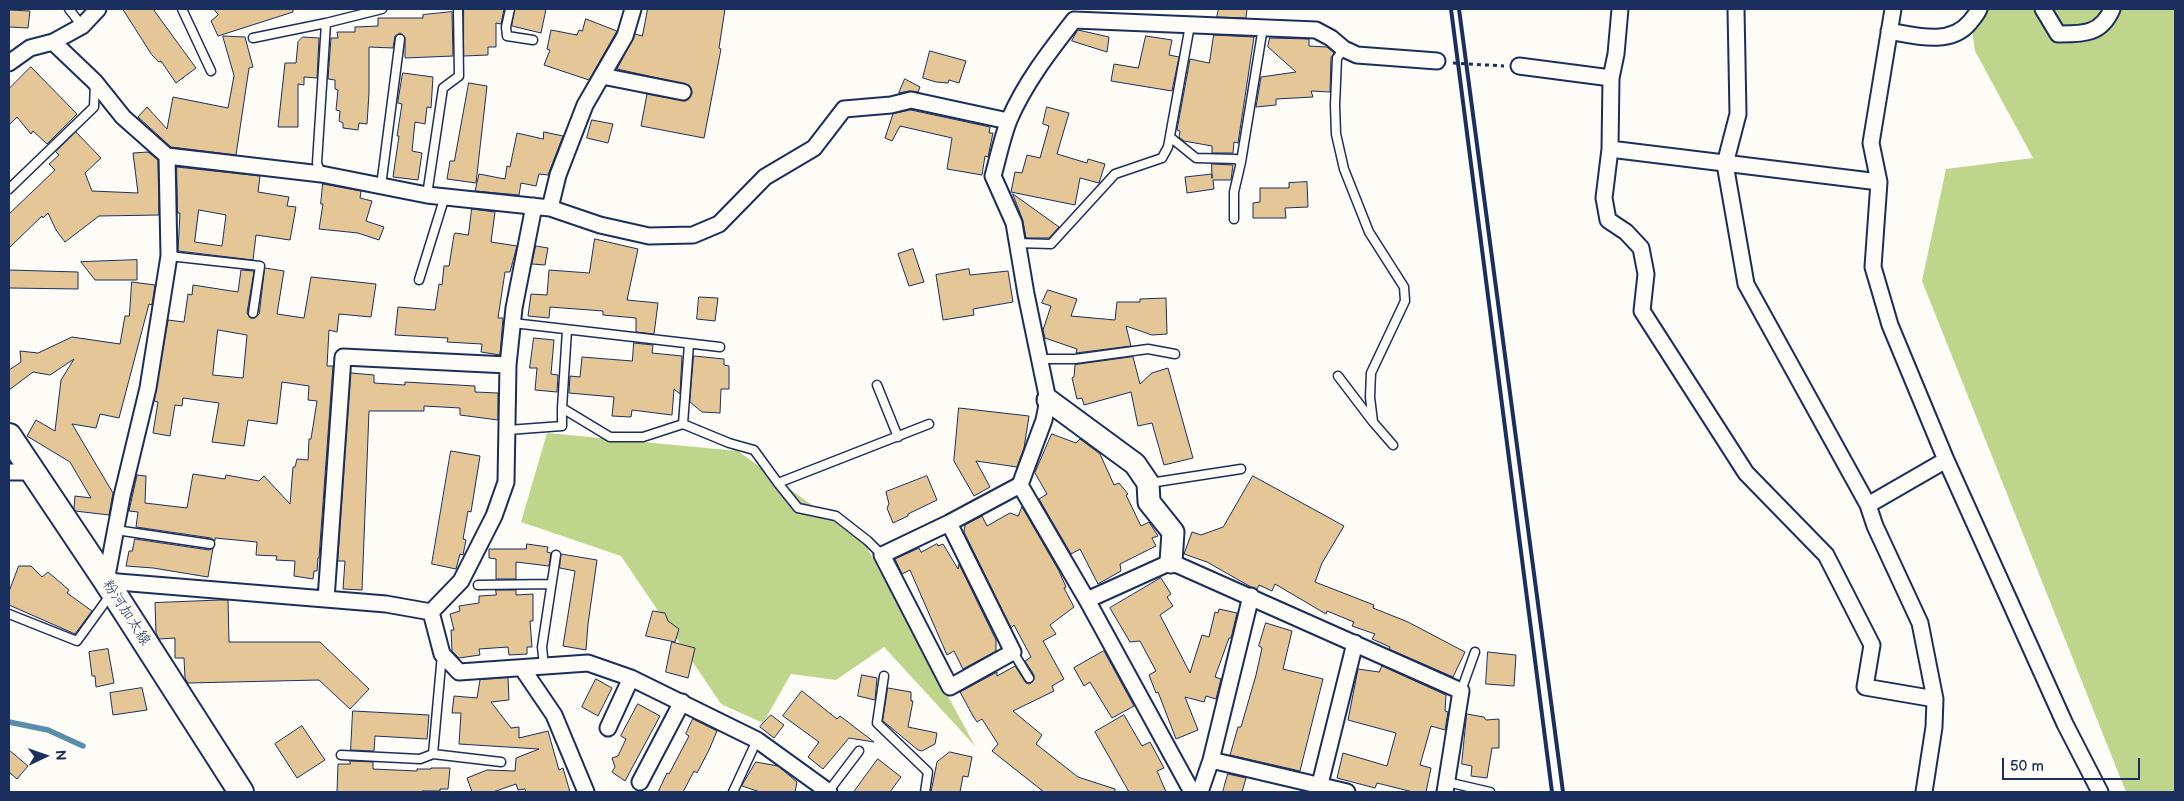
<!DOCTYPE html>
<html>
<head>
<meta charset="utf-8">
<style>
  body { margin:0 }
  #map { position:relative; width:2184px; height:801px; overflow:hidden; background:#fdfcf7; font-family:"Balsamiq Sans",sans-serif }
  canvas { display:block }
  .frame { position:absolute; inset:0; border:10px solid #1b2f5e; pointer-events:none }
  .north { position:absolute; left:20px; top:731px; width:50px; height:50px; -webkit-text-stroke:4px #fdfcf7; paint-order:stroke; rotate:87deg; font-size:14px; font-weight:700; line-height:20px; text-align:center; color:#1b2f5e }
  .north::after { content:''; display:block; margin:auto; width:18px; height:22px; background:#1b2f5e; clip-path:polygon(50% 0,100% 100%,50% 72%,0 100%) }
  .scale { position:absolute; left:2002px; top:758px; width:138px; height:22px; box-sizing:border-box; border:2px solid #1b2f5e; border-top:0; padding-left:6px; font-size:15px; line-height:18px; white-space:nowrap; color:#1b2f5e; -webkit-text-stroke:4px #fdfcf7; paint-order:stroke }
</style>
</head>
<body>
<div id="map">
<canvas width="2184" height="801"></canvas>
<div class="frame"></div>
<div class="north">N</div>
<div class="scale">50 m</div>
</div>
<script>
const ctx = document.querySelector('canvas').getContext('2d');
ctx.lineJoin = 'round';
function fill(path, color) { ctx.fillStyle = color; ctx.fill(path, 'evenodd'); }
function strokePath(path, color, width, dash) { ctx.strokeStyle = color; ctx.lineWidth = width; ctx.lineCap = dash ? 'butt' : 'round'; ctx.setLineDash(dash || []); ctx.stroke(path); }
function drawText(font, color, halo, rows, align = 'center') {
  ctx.font = font + ' "Balsamiq Sans","Klee One",sans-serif'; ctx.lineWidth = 5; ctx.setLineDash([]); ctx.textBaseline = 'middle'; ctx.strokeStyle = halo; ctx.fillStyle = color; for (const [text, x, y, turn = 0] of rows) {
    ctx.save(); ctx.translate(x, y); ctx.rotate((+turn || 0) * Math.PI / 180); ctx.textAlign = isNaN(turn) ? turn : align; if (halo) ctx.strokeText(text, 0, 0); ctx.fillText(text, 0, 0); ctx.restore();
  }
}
fill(new Path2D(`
  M1969 9H2175V792H2126L1922 281 1946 169 2033 158 1975 51Z
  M547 433 738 451 865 544 975 746 884 647 836 680 791 674 763 723 721 704 621 556 521 522Z`), '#bed58b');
strokePath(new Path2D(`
  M9 722 48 730 83 746`), '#588eac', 5.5);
const building = new Path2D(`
  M123 9H153L196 68 176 83 161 61 159 62 152 55Z
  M214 9H293V12L218 36 211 21 218 15Z
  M464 9H504L501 24 496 23V47H488V55L464 56Z
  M515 9H546L541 33 512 26Z
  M648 9H725L719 48 721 49 704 138 641 126 647 94 686 101 692 93 689 85 617 69 635 34 642 36Z
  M1219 9H1247L1246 18 1217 17Z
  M9 10 30 11 28 28 9 27Z
  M452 12 453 56 405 58V37L400 33 395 36 393 48 369 47V93L367 124 359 123 358 130 343 128V123L339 121 340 111 336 110 338 90 335 89V80L328 79 331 38H338L337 32H355V27L378 26V18H423V15Z
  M586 19 617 31 589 80 544 65 550 50 547 49 551 30 577 35 579 30 582 31Z
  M1078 30 1109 37 1107 52 1072 41Z
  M1214 35 1254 37 1238 143 1234 142 1233 153H1212V146L1184 141 1179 137 1180 131 1177 130 1190 59 1209 63Z
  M223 36 245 37 253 67 249 68 236 155 171 147 138 117 147 107 167 129 173 97 228 108 234 76Z
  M1146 36 1172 40 1169 55 1179 57 1172 91 1111 81 1114 64 1138 68Z
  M303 37 319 38 317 78 304 77V85L298 84V127H278L285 63H296L298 42Z
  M1270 38 1309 39V46L1327 47 1334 53 1331 58 1330 92 1311 91 1313 97 1276 99V105L1256 107 1261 77 1296 72 1268 47Z
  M930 51 966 61 959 83 949 80 948 83 936 82 923 78Z
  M31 67 77 114 47 144 33 131 31 134 17 117 9 125V89Z
  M403 73 433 77 431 108 427 107 425 124 415 122 412 151 422 153 418 180 393 177 399 136H397L402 104 398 103Z
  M905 79 920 87 918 92 909 91 899 93Z
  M469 83 487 86 476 183 447 179 450 161H454Z
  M1047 107 1069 113 1057 154 1087 163 1088 159 1105 164 1099 183 1080 178 1075 205 1011 192 1015 172 1022 173 1027 155 1040 158 1049 126 1043 124Z
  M911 110 990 127 989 133H993L988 157 985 156 982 175 947 169 952 138 900 126 892 141 885 138 893 114Z
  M592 120 613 124 608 143 587 138Z
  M76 132 101 158 85 173 92 191 138 193 133 153 148 152 158 160 159 215 99 216 65 242 56 230 48 213 43 218 42 216 9 248V214L55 170 49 164 59 155 56 152Z
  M544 132 563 136 548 175 539 174 536 186 521 183 519 195 475 191 479 174 505 179 507 166 510 167 517 133 543 139Z
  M1212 164 1233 165 1231 180H1213L1214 189 1187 193 1185 177 1212 174V178Z
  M177 167 260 176 258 192 289 197 287 206 296 207 290 240 256 235 253 260 178 251 180 213H178ZM199 210 226 215 222 246 195 242Z
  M1307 182 1308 207 1285 208 1286 218H1253V203L1260 202V188H1289V183Z
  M323 184 361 191 360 198 372 201 366 221 384 227 379 240 358 233 319 229 323 204H321Z
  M1013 194 1059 227 1049 238H1026L1023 221Z
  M472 209 495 212 491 242 517 246 510 272H505L498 318H503L500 355 481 352 482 344 447 342 448 338 395 335 398 307 435 310 439 284 442 285 444 266H449L454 235 455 233 468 235Z
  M595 239 638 249 627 300 658 303 654 334 636 332V318L603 315V311L550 307 549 318 528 316 531 294 547 295 549 270 589 273Z
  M536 246 548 248 545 265 532 264Z
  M913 249 924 282 909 286 898 254Z
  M137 260V280H95L81 262Z
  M265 268 284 271 277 314 304 318 311 277 376 284 371 317 339 314 337 332 329 330 327 366H333L319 558H318L317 571H314L313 579 294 576 295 561 276 560 277 556 256 555 257 542 215 538V541L211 538 136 527 138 512 129 511 137 475 146 476 145 503 187 508 193 474 225 479 226 475 259 481 264 476 290 504 293 467H295L297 459 308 460 309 439H311L317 401 308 400 309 386 282 382 277 424 248 420 244 446 212 442 219 403 183 398 182 406 175 405 170 436 153 433 158 402 154 401 168 320 184 322 188 294 192 295 193 285 238 292 241 270 254 271 247 313 250 318H255L259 314ZM218 330 247 335 243 378 213 375Z
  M969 269 970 275 1008 271 1013 302 973 309 974 315 943 320 936 275Z
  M9 270 78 272V289L9 288Z
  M132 282 155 285 152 305 149 304 119 418 100 414 96 428 72 424 113 493 109 515 75 511 74 508 75 496 91 498 70 462 27 436 36 420 55 431 61 380 74 359 50 375 33 372 9 390V370L21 362 20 351 38 353 72 337 120 344 125 316H129Z
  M1048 290 1077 299 1071 316 1115 320 1117 302H1140V299L1166 298 1167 334 1152 335 1126 326 1131 346 1076 353 1077 349 1045 338 1043 330 1051 306 1042 303Z
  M699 297 718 298 715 321 697 319Z
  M534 338 554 340 551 374 558 375 557 392 535 390 537 368H530Z
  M634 343 653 345 652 353 682 356 680 394 674 389 672 415 632 410 631 417 612 416 614 397 569 393 570 376 580 377 582 357 632 361Z
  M694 356 724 359V365L729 366V389H721L720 413 702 412 690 402Z
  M1133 357 1140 384 1152 373 1168 368 1193 458 1164 465 1152 423 1138 426 1131 392 1084 405 1082 398 1077 399 1072 378 1074 377 1075 365Z
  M351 373 374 375V383L405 385V382L475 386V392L498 393V420L460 415V408L424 406V411H369L362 590 343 589 345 561H338Z
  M959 408 1029 416 1024 448 1017 467 976 461 990 487 974 496 954 461Z
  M1052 434 1076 443 1080 439 1100 454 1114 485 1119 483 1128 494 1126 495 1141 526 1149 522 1158 536 1152 538 1156 546 1120 564 1121 571 1098 584 1080 549 1071 554 1039 499 1047 494 1035 473Z
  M451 451 480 456 471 512 468 511 463 539 466 540 463 555 460 554 456 569 432 564Z
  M927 476 937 500 908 514V516L893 523 887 508 889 504 886 492Z
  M1253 476 1344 526 1322 563 1315 582 1374 605 1373 608 1408 622 1465 652 1453 677 1389 649 1390 647 1372 639 1375 634 1352 626 1354 622 1327 611 1326 614 1275 584 1272 591 1259 585 1257 589 1251 587 1207 562 1184 554 1192 532 1201 535 1223 527Z
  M1022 507 1059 571 1066 587 1064 588 1074 607 1050 625 1056 634 1043 641 1064 679 1052 686 1054 691 1013 711 1042 735 1036 744 1078 777 1115 789V792H1044L992 751 998 744 982 719 977 722 973 716 960 692 997 672V676L1015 666 1026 683 1030 684 1034 680V675L1025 661 1031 657 1014 625 1011 628 964 532 965 525 982 516 987 526 1010 513 1018 516Z
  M135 539 209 550 213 548 208 577 153 568 126 566 129 551H132Z
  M527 544 548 547 547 552 551 553 549 566 516 562V579H496V559L489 558V549H526Z
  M937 544 938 546 943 544 958 569 959 564 996 640V651L963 669 954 651 947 655 910 570 902 574 895 559 919 548 921 552Z
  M561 554 597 560 588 624 586 650 563 646 575 571 560 568Z
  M19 566H31L42 577 48 572 69 590 67 593 92 611 75 634 9 605V592Z
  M1161 578 1171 594 1167 597 1173 606 1160 615 1190 673 1202 635 1209 637 1215 612 1218 613 1219 609 1237 613 1231 638H1229L1215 677 1221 679 1216 699 1206 696 1204 702 1185 697 1198 730 1176 739 1158 692 1156 693 1149 675 1156 671 1140 641 1130 642 1110 608Z
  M496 590H516V595L533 594V621H530L532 647H527V654L509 655 508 647 479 649 480 655 459 658 452 651 451 630H454L450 614 460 611 459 606 479 603V596L496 595Z
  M220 600H228L229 642H320L369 689 350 709 319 680 188 683 185 678 184 658H175V638L159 639 156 633 155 603Z
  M653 611 665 613 668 621 679 629 675 642 646 636Z
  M1266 623 1292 631 1283 669 1323 679 1300 771 1230 755 1238 727H1241L1256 675 1262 648 1259 646Z
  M672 642 695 648 688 678 666 672Z
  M108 649 114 683 96 687 95 676H92L89 652Z
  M1104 651 1134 706 1112 718 1090 682 1084 686 1074 668Z
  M1488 652 1516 655 1514 686 1486 684Z
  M1382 666 1446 695 1445 711 1448 712 1445 730 1431 726 1420 765 1431 768 1426 792H1413L1377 783 1375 788 1337 778 1343 753 1387 766 1396 733 1348 720 1358 669 1379 672Z
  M862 675 877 678 875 700 858 696Z
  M508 678 509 700 491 702 511 728 519 727V738L548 731 559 770 563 768 570 792H526L525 789 518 790 516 784 493 792H472L467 778 487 770 515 771 516 758 539 749 459 744 461 713H452L454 696 477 698 480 680Z
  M596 679 612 688 598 716 582 707Z
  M142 688 147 710 113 715 110 693Z
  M888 688 911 692V701H913L908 727 937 733 935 744 922 751 918 750 883 721Z
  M802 691 837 719 840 716 874 742 849 738 823 769 808 757 819 742 783 716Z
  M638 704 660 716 625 781 612 772 615 767 612 758 618 756 626 739 621 736Z
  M353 711 429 715 427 739 375 736 374 751 351 750Z
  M1467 714 1484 717 1486 720 1499 719V748H1492L1487 778 1471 776 1472 766 1462 764Z
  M771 715 784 725 774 738 760 727Z
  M1124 715 1142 746 1150 742 1164 768 1157 771 1166 792H1129L1095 732Z
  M693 719 717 731 709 750 697 773 694 771 683 792H658L667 773 669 774 689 736 686 734Z
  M302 726 325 760 297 778 275 744Z
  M9 750 28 766 17 779 9 772Z
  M950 752 972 757 968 777 963 776 960 792H931L937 762Z
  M878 759 901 777 890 792H854Z
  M350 761 373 762V769L417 771V769H431V768H450L448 789H440V791H422V792H337L338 764H350Z
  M756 762 778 766 790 776 797 782 795 792H760L742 786Z
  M1228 774 1246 778 1242 792H1223Z`);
fill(building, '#e4c697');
strokePath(building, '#1b2f5e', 1);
const lane = new Path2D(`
  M69 9 82 26
  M182 9 211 71
  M510 9 506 27 507 36 533 40
  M253 38 326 23
  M1344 49 1337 58 1335 105 1336 134 1344 169 1369 232 1404 287 1405 301 1371 373 1370 397 1373 422 1393 445
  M1170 137 1196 158 1236 159 1241 162
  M321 174 317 163 326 23 382 9
  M381 186 400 39
  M9 189 94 107 95 84
  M427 195 443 88 459 76 458 9
  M1234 219V192L1241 162 1263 27
  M1017 243 1051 244 1115 174 1162 158 1168 147 1190 25
  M169 256 260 266 253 313
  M419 280 445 196
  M513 323 720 347
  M567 330 562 408 610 437H643L683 424
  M689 344 683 424 729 443 754 450 778 483 798 508 836 516 868 541 882 555
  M1039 359H1075L1148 349 1175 354
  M1338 376 1373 422
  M877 385 898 437
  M508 430 562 426V408
  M778 483 929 424
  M1150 483 1241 469
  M116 530 210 544
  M478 585 551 584
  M9 614 77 641 111 594
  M1013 652 1029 678
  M442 654 433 754 501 762
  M544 666 542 647 556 555
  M884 676 877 723 928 772 925 792
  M1461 691 1475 652
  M341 755 420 759 433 754
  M1447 782 1490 792
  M733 792 757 740
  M828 792 859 751`);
const street = new Path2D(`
  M1620 9 1616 54 1611 78 1610 149 1604 198 1608 220 1626 232 1641 248 1646 274 1642 311 1746 473 1826 555 1872 645 1865 687 1935 699
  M1736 9 1738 114 1725 164 1746 284 1868 505 1875 526 1920 623 1935 699 1934 727 1924 792
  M1893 9 1871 143 1879 182 1873 267 1890 325 1946 460 2065 724 2100 792
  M2043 9 2058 34C2082 34 2101 35 2112 9
  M1074 20C1049 52 1025 83 1009 120 1002 138 998 158 993 176L1014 223 1026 294 1048 400 1044 420 1020 485 1087 600 1192 792
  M1074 20 1316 30 1331 38 1344 49 1357 55 1437 61
  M1889 31C1916 36 1951 46 1970 22 1974 17 1977 14 1979 9
  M53 42 95 82 123 117 167 156 321 174 427 195 550 208 600 225 649 236 693 235 719 224 765 177 814 148 844 109 891 105 911 100 1008 121
  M9 63 30 48 53 42 82 26 98 9
  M1519 66 1611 78
  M602 76 683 92
  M1610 149 1879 182
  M167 156 169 256 148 388 122 496 106 581 386 604 431 612
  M550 208 558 175 585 105 625 36 633 9
  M9 472H33
  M1868 505 1946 460
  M949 523 1013 652 950 687 882 555 949 523 1020 485
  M326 599 343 357 508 365
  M1087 600 1171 562 1461 691 1445 792
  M431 612 442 654 459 672 588 663 631 678 757 740 829 792
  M431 612 461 581 494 516 506 482 508 365 514 308 534 206
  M522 668 554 715 586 792
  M608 728 631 678
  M1211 760 1347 792
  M640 782 682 702
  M1200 792 1211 760 1251 596
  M1318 792 1355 643`);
const secondary = new Path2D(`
  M1048 400 1135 464 1148 483 1149 502 1173 532 1171 562`);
const primary = new Path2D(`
  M9 436 106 581 241 792`);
strokePath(lane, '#1b2f5e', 11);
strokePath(street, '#1b2f5e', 19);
strokePath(secondary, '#1b2f5e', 25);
strokePath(primary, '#1b2f5e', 28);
strokePath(new Path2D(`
  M1453 63 1504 66`), '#1b2f5e', 3, [4, 4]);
strokePath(lane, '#fdfcf7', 8);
strokePath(street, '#fdfcf7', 15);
strokePath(secondary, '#fdfcf7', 21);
strokePath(primary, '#fdfcf7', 24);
strokePath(new Path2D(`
  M1451 9 1552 792
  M1459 9 1563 792`), '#1b2f5e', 4);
drawText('15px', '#1b2f5e', '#fdfcf7', [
  ["粉河加太線",126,613,57]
]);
</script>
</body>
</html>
